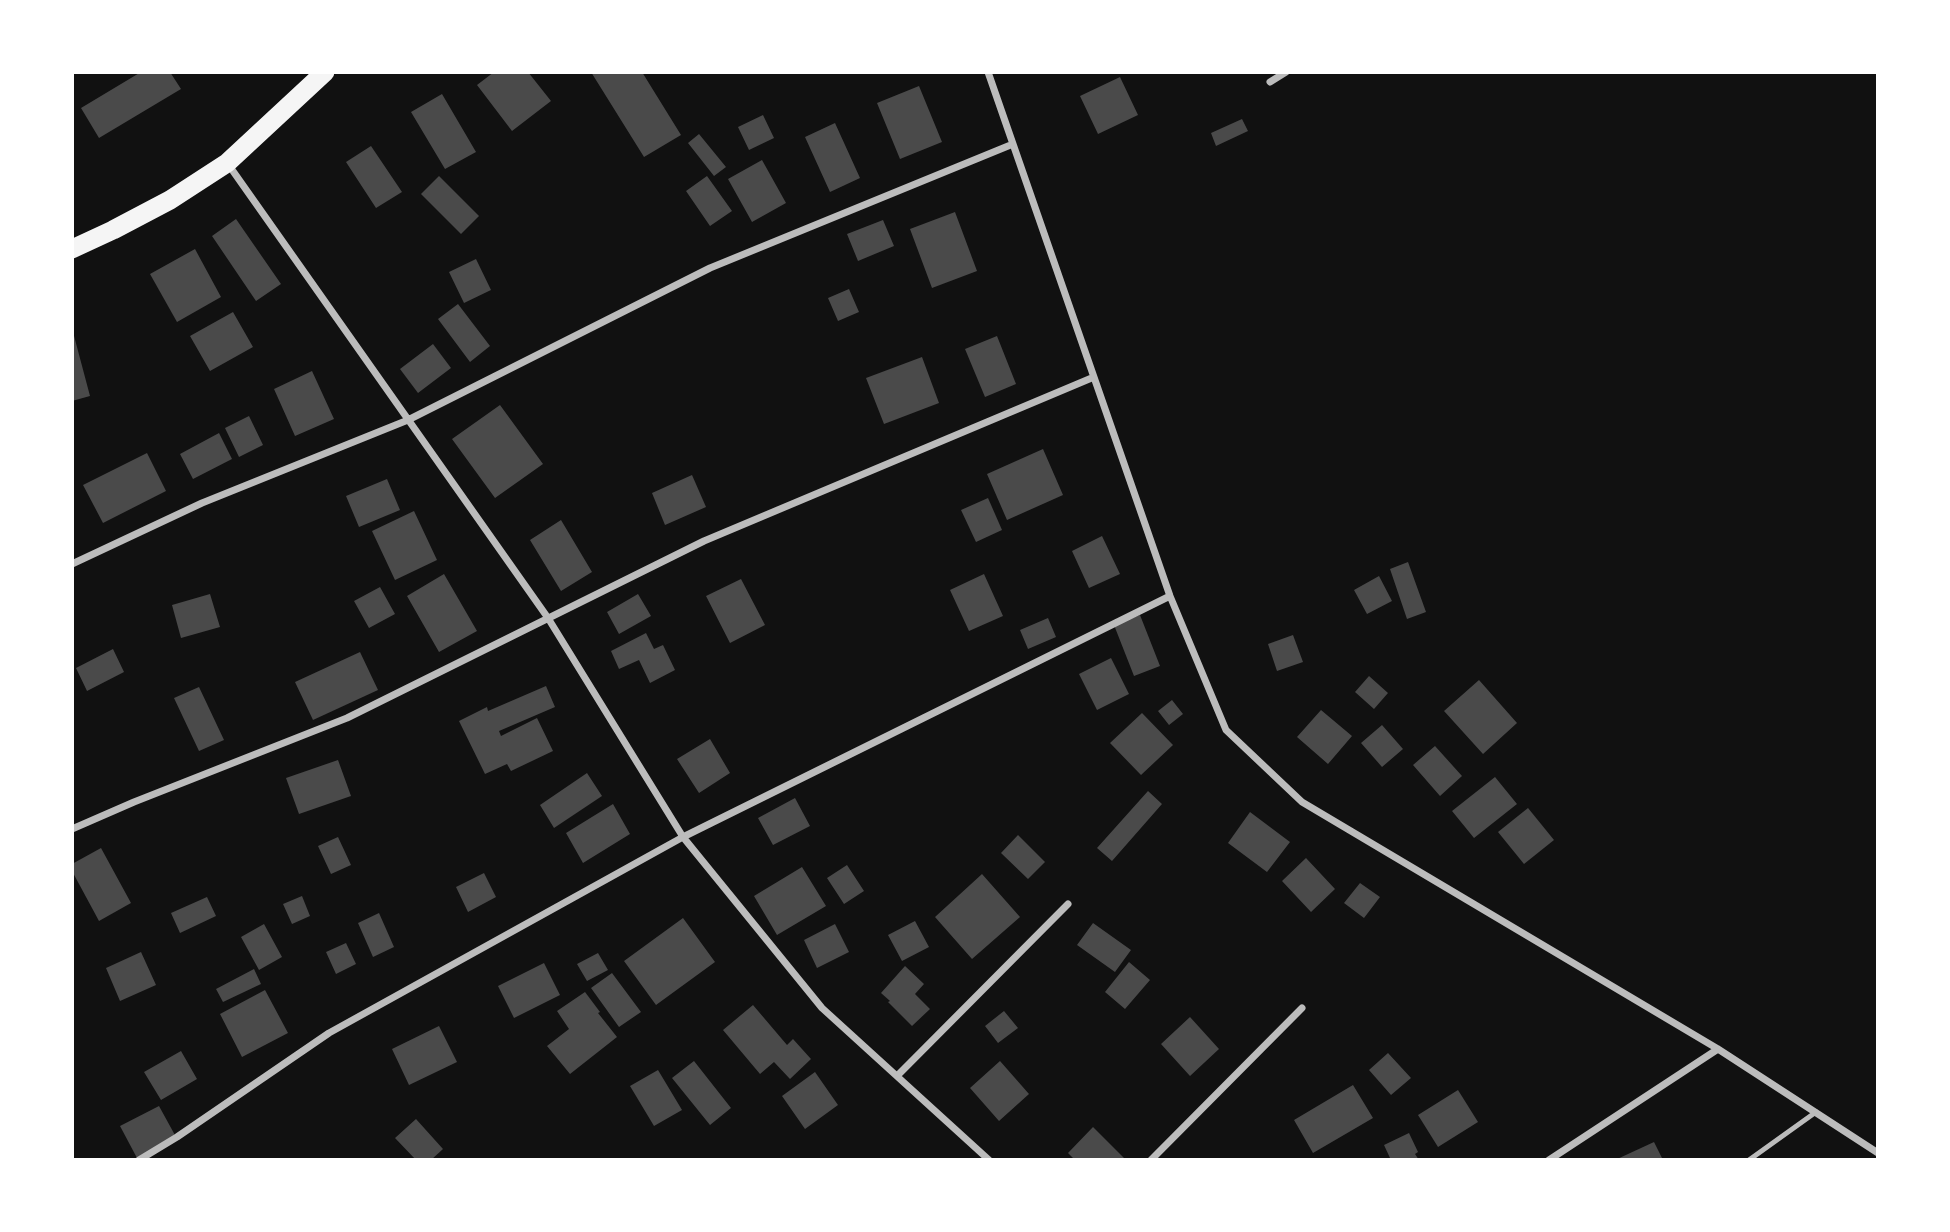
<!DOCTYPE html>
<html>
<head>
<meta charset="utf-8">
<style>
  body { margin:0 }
  #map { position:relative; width:1950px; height:1232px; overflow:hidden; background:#111; font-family:Jost,sans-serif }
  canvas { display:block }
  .frame { position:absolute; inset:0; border:74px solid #fff; pointer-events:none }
</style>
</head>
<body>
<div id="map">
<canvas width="1950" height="1232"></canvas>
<div class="frame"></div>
</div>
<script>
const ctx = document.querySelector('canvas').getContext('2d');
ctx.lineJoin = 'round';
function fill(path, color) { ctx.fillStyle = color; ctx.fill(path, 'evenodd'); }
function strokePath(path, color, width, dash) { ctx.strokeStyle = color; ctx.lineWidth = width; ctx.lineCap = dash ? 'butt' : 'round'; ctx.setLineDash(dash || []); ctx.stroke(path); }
fill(new Path2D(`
  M141 72H170L181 89 99 138 81 108Z
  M494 72H528L551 101 512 131 477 85Z
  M591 72H642L681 135 644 157Z
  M1120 77 1138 115 1098 134 1080 96Z
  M919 86 942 142 900 159 877 103Z
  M442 94 476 152 445 169 411 112Z
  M763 115 774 138 749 150 738 127Z
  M1242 119 1248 131 1216 146 1211 133Z
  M835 123 860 178 830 192 805 137Z
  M699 134 726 167 714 176 688 143Z
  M371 146 402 192 376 208 346 162Z
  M762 160 786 203 752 222 728 179Z
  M439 176 479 216 461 234 421 194Z
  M707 176 732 211 710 226 686 191Z
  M955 212 977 271 932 288 910 229Z
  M236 219 281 284 256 301 212 236Z
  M883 220 894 246 858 261 847 234Z
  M195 249 221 297 177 322 150 274Z
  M476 259 491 290 464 303 449 272Z
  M849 289 859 312 838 321 828 298Z
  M458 304 490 346 470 362 438 319Z
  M233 312 253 347 210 371 190 336Z
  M73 332 90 396 72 401V333Z
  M997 336 1016 384 985 397 965 349Z
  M433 344 451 368 418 393 400 369Z
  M922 357 939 403 884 424 866 378Z
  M312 371 334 419 295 436 274 389Z
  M500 405 543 464 495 498 452 439Z
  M249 416 263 445 239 457 225 428Z
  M219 433 232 459 193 479 180 454Z
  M1043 449 1063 495 1007 520 987 474Z
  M147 453 166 491 103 523 83 485Z
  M692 475 706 507 665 525 652 493Z
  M387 479 400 510 359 527 346 496Z
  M988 498 1002 530 976 542 961 510Z
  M414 511 437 560 395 580 372 531Z
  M561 520 592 572 561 591 530 540Z
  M1102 536 1120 574 1089 588 1072 551Z
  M1408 562 1426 612 1407 619 1390 569Z
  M444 574 477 631 439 652 407 596Z
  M984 574 1003 616 969 631 950 590Z
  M1379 576 1392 601 1367 614 1354 590Z
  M741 579 765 625 730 643 706 596Z
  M380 587 395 614 369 628 354 601Z
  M210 594 220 627 181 638 172 605Z
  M638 594 651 616 619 634 607 612Z
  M1140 615 1160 666 1134 676 1114 625Z
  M1048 618 1056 637 1028 649 1020 630Z
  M646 633 654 649 663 645 675 670 650 683 639 660 619 669 611 651Z
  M1293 635 1303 662 1277 671 1268 644Z
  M113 649 124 672 87 691 76 668Z
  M360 652 378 690 313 720 295 682Z
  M1111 658 1129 694 1097 710 1079 674Z
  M1369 676 1388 693 1374 709 1355 692Z
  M1479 680 1517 723 1483 754 1444 711Z
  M546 686 555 707 499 731 501 736 537 718 553 751 511 771 507 764 485 774 459 721 487 707 488 711Z
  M199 687 224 740 199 751 174 698Z
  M1172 700 1183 714 1169 725 1158 711Z
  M1321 710 1352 736 1328 764 1297 737Z
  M1142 713 1173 745 1141 775 1110 743Z
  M1382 725 1403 749 1382 767 1361 743Z
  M710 739 730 773 699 793 677 759Z
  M1435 746 1462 776 1440 796 1413 765Z
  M338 760 351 796 299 814 286 778Z
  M587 773 602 796 554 828 540 805Z
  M1495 777 1517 804 1474 838 1452 811Z
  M1148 791 1162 804 1112 861 1097 848Z
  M795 798 810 826 773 845 758 818Z
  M613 804 630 834 583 863 566 833Z
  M1528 808 1554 840 1524 864 1498 832Z
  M1250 812 1290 842 1267 872 1228 843Z
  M1018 835 1045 862 1028 879 1001 853Z
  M338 837 351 865 331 874 318 846Z
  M101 848 131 903 99 921 72 871V864Z
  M1306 858 1335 889 1311 912 1282 881Z
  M847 865 864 891 844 904 827 878Z
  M802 867 826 906 777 935 754 896Z
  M484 873 496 897 468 912 456 887Z
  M982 874 1020 917 972 959 935 917Z
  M1360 883 1380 897 1364 918 1344 903Z
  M302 896 310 916 292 924 283 904Z
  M207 897 216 916 180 933 171 913Z
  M379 913 394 947 373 957 358 923Z
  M683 918 715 962 656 1005 624 961Z
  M915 921 929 947 902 961 888 935Z
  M1093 923 1131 950 1115 972 1077 945Z
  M264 924 282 957 259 970 241 937Z
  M835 924 849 952 817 968 804 940Z
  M346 943 356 964 336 974 326 952Z
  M141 952 156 985 120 1001 106 968Z
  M598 953 608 970 587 981 577 964Z
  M1129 962 1150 980 1125 1009 1105 992Z
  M544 963 560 995 514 1018 498 986Z
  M905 966 924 984 915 994 930 1009 912 1026 888 1002 890 1001 881 993Z
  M254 969 261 984 223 1002 216 989Z
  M612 973 641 1012 619 1027 591 988Z
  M265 990 288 1033 242 1057 220 1014Z
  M585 992 600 1012 598 1013 617 1037 570 1074 547 1046 569 1029 557 1011Z
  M753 1005 787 1045 793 1039 811 1059 790 1079 774 1062 760 1074 723 1030Z
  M1004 1011 1018 1028 998 1043 985 1026Z
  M1190 1017 1219 1049 1190 1076 1161 1044Z
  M439 1026 457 1062 409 1085 392 1049Z
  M181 1051 197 1079 161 1100 144 1072Z
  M1388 1053 1411 1078 1391 1095 1369 1070Z
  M694 1061 731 1108 710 1125 672 1078Z
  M1000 1061 1029 1094 999 1121 970 1088Z
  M658 1070 682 1110 654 1126 630 1086Z
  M815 1072 838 1105 805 1129 782 1096Z
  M1353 1085 1373 1118 1313 1153 1294 1120Z
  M1458 1090 1478 1122 1438 1147 1418 1115Z
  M159 1106 176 1137 137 1158 120 1126Z
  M416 1119 443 1149 431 1160H416L395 1138Z
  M1093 1127 1126 1160H1075L1068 1153Z
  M1409 1133 1418 1152 1415 1154 1419 1160H1387L1390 1158 1384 1145Z
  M1654 1142 1663 1160H1615Z`), '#4a4a4a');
strokePath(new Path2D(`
  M1749 1160 1816 1112`), '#bcbcbc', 5);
strokePath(new Path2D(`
  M988 72 1170 596 1226 730 1302 802 1718 1049 1878 1153
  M1270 82 1286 72
  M228 164 548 618 683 837 822 1008 989 1160
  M72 564 202 503 408 420 710 268 1013 144
  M72 829 134 802 347 718 704 541 1094 377
  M897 1076 1068 904
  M139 1160 177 1137 329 1033 683 837 1170 596
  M1151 1160 1302 1008
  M1549 1160 1718 1049`), '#bcbcbc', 7);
strokePath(new Path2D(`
  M72 249 113 230 170 200 227 163 325 72`), '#f5f5f5', 19);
</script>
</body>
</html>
